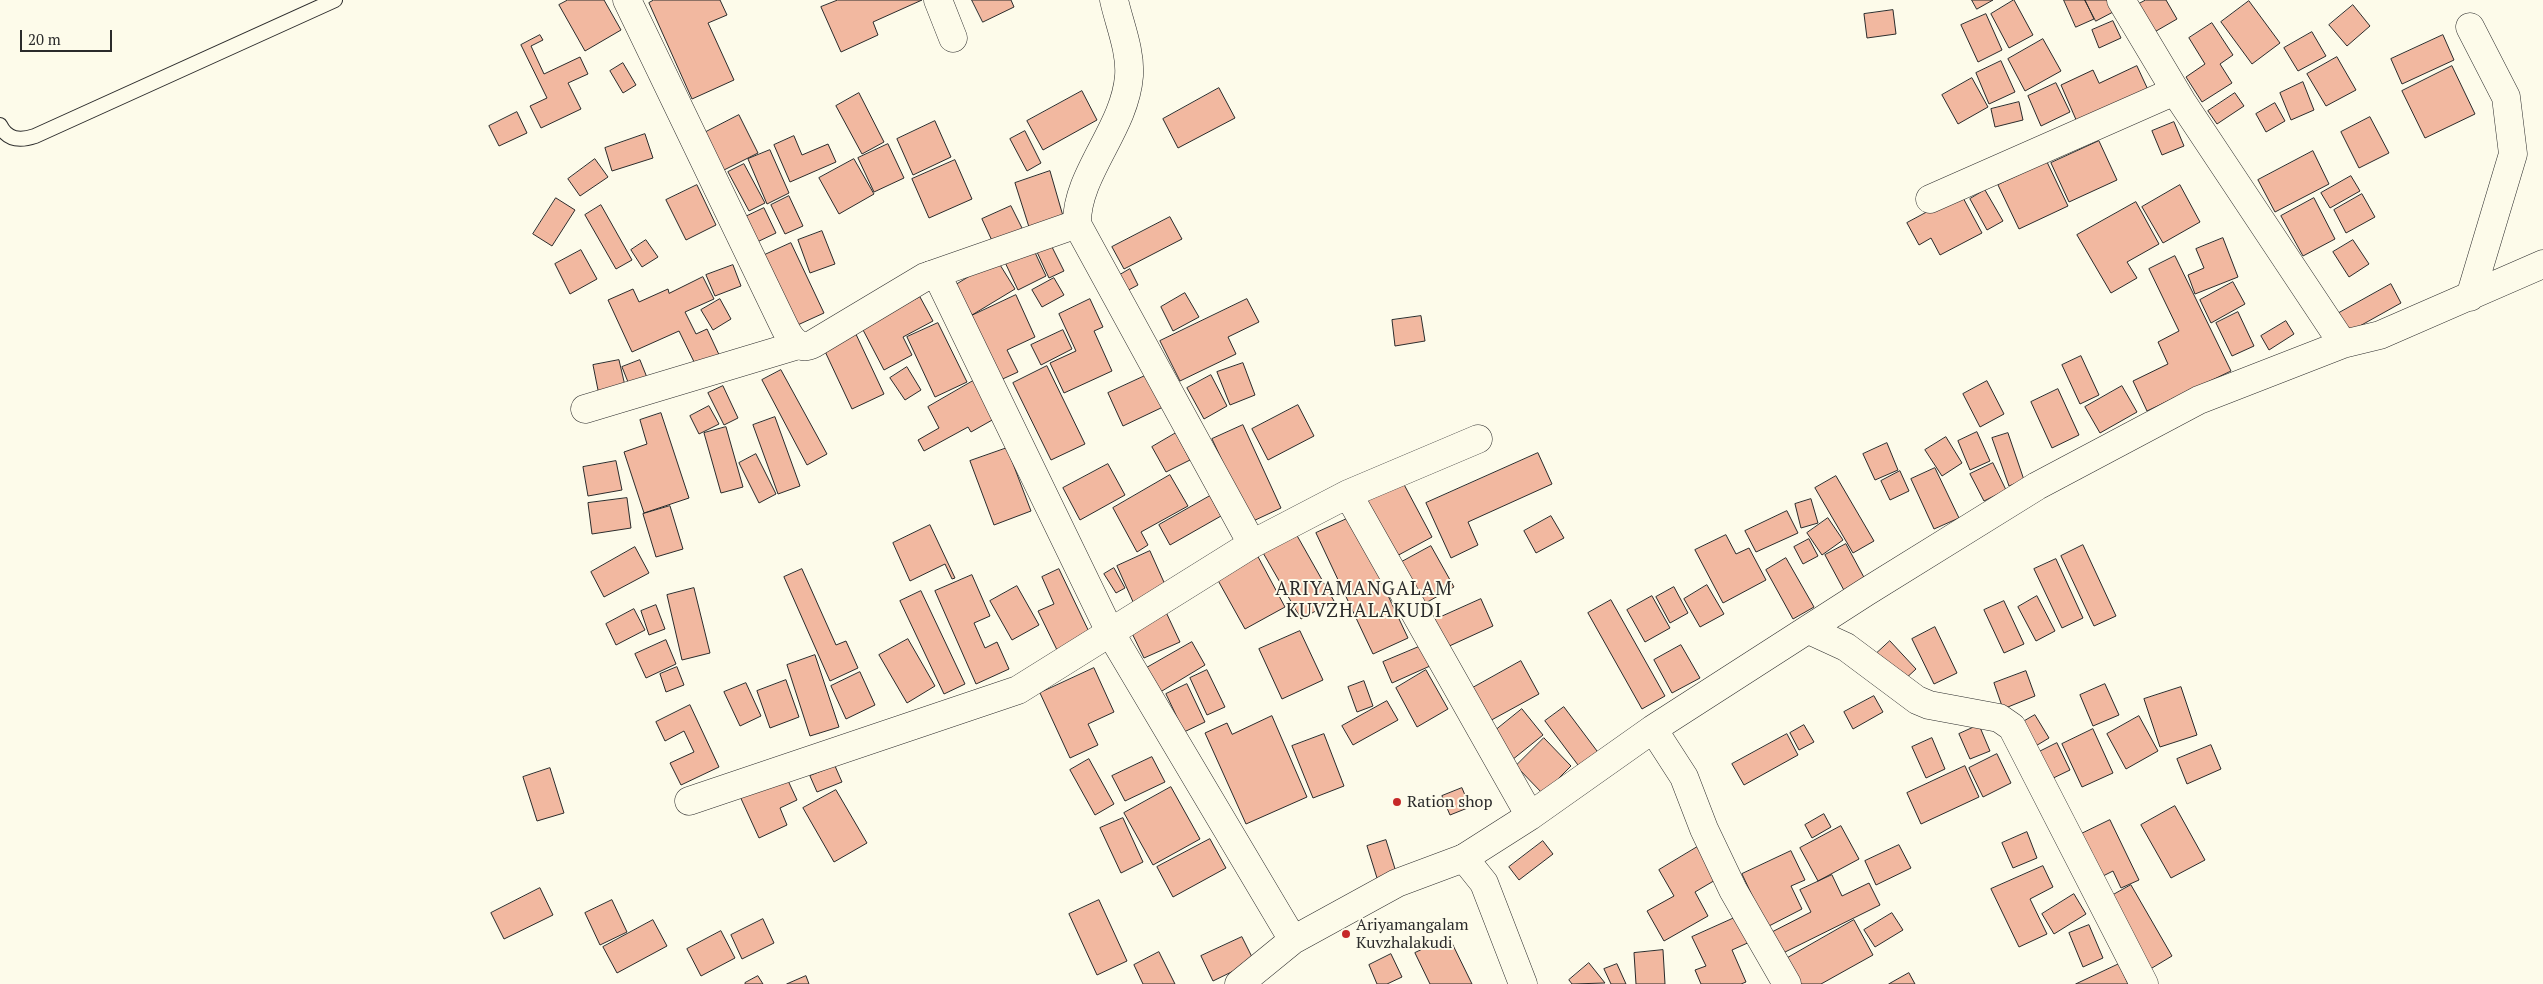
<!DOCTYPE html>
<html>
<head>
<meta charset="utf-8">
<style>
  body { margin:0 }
  #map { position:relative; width:2543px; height:984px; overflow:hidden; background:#fdfbea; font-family:"PT Serif",serif }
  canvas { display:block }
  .scale { position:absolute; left:20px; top:30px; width:92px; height:22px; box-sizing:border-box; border:2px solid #2b2b2b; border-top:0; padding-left:6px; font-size:15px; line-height:18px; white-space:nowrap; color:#2b2b2b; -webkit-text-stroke:4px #fdfbea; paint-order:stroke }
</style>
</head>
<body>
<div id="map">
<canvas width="2543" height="984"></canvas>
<div class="scale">20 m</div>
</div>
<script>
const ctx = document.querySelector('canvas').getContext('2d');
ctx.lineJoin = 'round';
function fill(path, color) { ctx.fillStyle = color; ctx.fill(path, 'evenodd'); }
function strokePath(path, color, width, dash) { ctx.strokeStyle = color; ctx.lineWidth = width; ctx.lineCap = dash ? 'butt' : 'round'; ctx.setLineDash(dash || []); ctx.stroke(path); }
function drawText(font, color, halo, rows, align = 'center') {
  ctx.font = font + ' "PT Serif",serif'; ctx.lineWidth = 4; ctx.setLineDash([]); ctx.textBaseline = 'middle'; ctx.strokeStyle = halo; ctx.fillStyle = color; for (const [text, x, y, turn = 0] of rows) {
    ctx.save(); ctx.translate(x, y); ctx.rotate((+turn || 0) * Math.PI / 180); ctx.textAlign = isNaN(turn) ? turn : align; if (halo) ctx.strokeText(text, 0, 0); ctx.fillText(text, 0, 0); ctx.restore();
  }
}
const building = new Path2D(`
  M568 0H604L621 30 585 51 559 5Z
  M654 0H720L727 15 708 23 734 80 692 99 649 3Z
  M838 0H922L873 22 878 35 841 52 821 7Z
  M972 0H1011L1014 7 983 22Z
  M1972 0H1993L1977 9Z
  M2014 0 2033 35 2009 48 1991 14Z
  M2064 0H2085L2094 19 2076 27Z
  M2085 0H2109L2115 11 2096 21Z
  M2146 0H2166L2177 19 2151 34 2135 6Z
  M2249 1 2280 43 2252 64 2221 22Z
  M2353 5 2370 26 2347 46 2329 25Z
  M1893 10 1896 34 1867 38 1864 14Z
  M1986 14 2002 50 1978 62 1961 25Z
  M2113 21 2121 38 2099 48 2092 30Z
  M2212 23 2233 55 2220 64 2232 83 2202 102 2186 77 2205 64 2189 38Z
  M2312 32 2326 56 2298 71 2284 48Z
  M540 35 543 40 531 46 544 74 580 57 588 74 568 83 581 109 541 128 530 106 547 98 521 45Z
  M2443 35 2454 60 2402 84 2391 59Z
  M2043 39 2061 71 2025 91 2008 59Z
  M2337 57 2356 90 2326 106 2307 74Z
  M2001 61 2015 92 1989 104 1976 73Z
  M623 63 636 85 623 93 610 71Z
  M2137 66 2149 92 2077 122 2061 85 2093 70 2099 83Z
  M2452 66 2475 114 2425 138 2402 91Z
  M1972 78 1988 107 1958 124 1942 95Z
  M2303 82 2314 110 2291 120 2280 93Z
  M2056 83 2070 112 2041 126 2028 96Z
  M1219 88 1235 118 1178 148 1163 119Z
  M1082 91 1097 120 1043 150 1027 121Z
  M859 93 884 142 862 154 836 106Z
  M2235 93 2244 106 2217 124 2208 111Z
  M2019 102 2023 120 1995 127 1991 109Z
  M2275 103 2285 121 2266 132 2256 114Z
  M517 112 527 133 499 146 489 126Z
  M739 115 758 153 722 171 704 133Z
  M2370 117 2389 153 2359 168 2341 132Z
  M935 121 951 157 913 175 897 139Z
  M2174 122 2184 146 2162 155 2152 131Z
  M1025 131 1041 163 1027 171 1010 139Z
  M645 134 653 158 612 171 605 148Z
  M794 136 802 155 828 144 836 162 790 182 774 145Z
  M2099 141 2117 180 2069 202 2051 163Z
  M888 144 904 178 874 192 858 158Z
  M770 150 789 193 767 204 748 159Z
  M2313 151 2329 184 2275 212 2258 180Z
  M595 159 608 177 580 196 568 179Z
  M854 159 874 194 839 214 819 178Z
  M955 160 972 199 929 218 912 179Z
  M2047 162 2068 206 2019 229 1998 185Z
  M744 164 765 203 749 211 728 172Z
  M1050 171 1063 216 1029 227 1015 183Z
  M2351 176 2360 191 2330 208 2321 193Z
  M697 185 716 225 686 240 666 200Z
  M2180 185 2200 222 2163 243 2142 207Z
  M1985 190 2003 221 1987 230 1970 199Z
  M1961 194 1982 233 1940 255 1931 238 1919 245 1907 223Z
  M2362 194 2375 217 2346 233 2334 210Z
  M789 196 803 226 785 234 771 205Z
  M556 198 575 210 552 246 533 234Z
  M2314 198 2335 239 2303 256 2281 216Z
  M2136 202 2159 244 2127 262 2137 278 2111 293 2077 235Z
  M601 205 632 260 616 269 585 215Z
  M1011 206 1023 230 994 245 982 219Z
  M764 208 776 233 755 243 743 218Z
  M1170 217 1182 239 1124 269 1112 247Z
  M822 231 835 264 810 273 798 240Z
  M2223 238 2238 277 2195 294 2188 275 2204 268 2196 249Z
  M646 240 658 257 642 267 631 250Z
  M2353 240 2369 264 2349 277 2333 252Z
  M791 243 824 313 791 328 758 258Z
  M1031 244 1046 276 1018 290 1003 258Z
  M1051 245 1064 271 1049 278 1037 252Z
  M581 250 597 279 570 294 555 264Z
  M2175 256 2231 371 2147 411 2133 381 2168 364 2158 342 2179 331 2149 269Z
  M997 260 1015 289 972 315 954 286Z
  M733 265 741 286 715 296 706 275Z
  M1130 269 1138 285 1121 294 1113 279Z
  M703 277 714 299 685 312 696 334 707 329 721 359 698 370 679 331 632 352 608 300 633 289 639 302 668 289 669 293Z
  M1054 278 1064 295 1042 307 1032 290Z
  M2233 282 2245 304 2211 323 2200 300Z
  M2391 284 2401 303 2349 332 2339 313Z
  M1185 293 1199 317 1173 331 1161 307Z
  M1016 295 1035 337 1007 350 1018 372 996 382 967 318Z
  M920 297 933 321 903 337 912 355 884 370 862 328Z
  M720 299 731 319 713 330 701 310Z
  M1090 299 1103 327 1094 331 1112 371 1064 393 1050 363 1076 351 1059 314Z
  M1247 299 1259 322 1228 337 1236 354 1180 381 1160 341Z
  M2238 312 2254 346 2232 356 2216 323Z
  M1421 316 1425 341 1395 346 1392 320Z
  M2286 321 2294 334 2269 350 2261 336Z
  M938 323 967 382 935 397 907 337Z
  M854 330 884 394 852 409 822 345Z
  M1063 330 1072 349 1041 365 1031 345Z
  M2081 356 2099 395 2080 404 2062 365Z
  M619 360 626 390 599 395 593 365Z
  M640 360 650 385 632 392 622 367Z
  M1243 363 1255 395 1230 405 1217 372Z
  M1047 366 1085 444 1051 460 1013 383Z
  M907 367 921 390 905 400 890 378Z
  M781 370 827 454 807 465 762 380Z
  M1147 375 1163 407 1123 426 1108 393Z
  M1211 375 1227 406 1204 419 1187 388Z
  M973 381 994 419 971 432 968 427 924 451 918 440 939 428 928 407Z
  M1987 381 2004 414 1980 427 1963 394Z
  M723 386 738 418 724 425 708 393Z
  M2122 386 2137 412 2100 433 2085 407Z
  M2058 389 2079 435 2052 448 2031 402Z
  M1298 405 1314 436 1268 460 1252 429Z
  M709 406 719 424 699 434 690 416Z
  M661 413 689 498 644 513 624 452 647 444 640 420Z
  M775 417 800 486 778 494 753 425Z
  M1243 425 1281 508 1251 522 1212 439Z
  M726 427 743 487 721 493 704 433Z
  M1977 432 1990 461 1970 470 1958 441Z
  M1176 433 1190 460 1166 472 1152 447Z
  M2008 433 2024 480 2009 486 1992 438Z
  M1946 437 1962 463 1942 476 1925 450Z
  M1887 443 1898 470 1875 480 1863 454Z
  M1007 448 1031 511 994 525 970 461Z
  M1538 453 1552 484 1468 522 1478 545 1451 558 1426 503Z
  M756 454 776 494 759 503 739 463Z
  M616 461 622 490 588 496 583 467Z
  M1993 463 2006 490 1984 501 1970 474Z
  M1108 464 1125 495 1080 520 1063 488Z
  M1935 468 1959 518 1934 529 1911 479Z
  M1900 471 1909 491 1890 500 1881 481Z
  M1170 475 1188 506 1141 532 1148 545 1137 552 1113 508Z
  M1836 476 1874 541 1853 553 1815 488Z
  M1400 477 1432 537 1393 558 1361 498Z
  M1210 496 1221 516 1170 545 1159 525Z
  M627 498 631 528 592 534 588 503Z
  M1811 499 1818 523 1801 528 1795 504Z
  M670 506 683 549 656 557 643 514Z
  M1787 511 1798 533 1756 552 1745 531Z
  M1551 516 1564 538 1536 553 1524 531Z
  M1351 517 1408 638 1373 654 1316 533Z
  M1828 518 1843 540 1822 555 1807 533Z
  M930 525 955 578 952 579 945 564 910 581 893 543Z
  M1295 532 1334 601 1301 619 1262 551Z
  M1726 535 1736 554 1749 548 1766 580 1723 603 1695 550Z
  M1809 539 1818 556 1803 564 1794 547Z
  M1846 544 1867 583 1846 594 1825 555Z
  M2083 545 2116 616 2094 626 2061 556Z
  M1431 546 1454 587 1422 605 1398 564Z
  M635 547 649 573 604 597 591 572Z
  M1150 551 1167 589 1134 604 1117 566Z
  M1256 553 1285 607 1245 629 1215 575Z
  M1786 558 1814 607 1793 619 1766 570Z
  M2056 559 2083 618 2062 628 2034 569Z
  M1114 568 1125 588 1116 593 1104 574Z
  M802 569 836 645 846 641 858 668 830 681 784 577Z
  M1059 569 1091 636 1058 652 1038 611 1054 604 1042 577Z
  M972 575 990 616 974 623 985 648 997 642 1009 669 976 684 935 591Z
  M1707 585 1724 614 1700 627 1684 599Z
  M1017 586 1039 625 1012 640 990 601Z
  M1674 587 1688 613 1670 623 1656 597Z
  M694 588 710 653 682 660 667 595Z
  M921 591 965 684 944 694 900 601Z
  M1652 596 1670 628 1645 642 1627 610Z
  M2037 596 2055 631 2036 641 2018 607Z
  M1481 599 1493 626 1445 648 1432 621Z
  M1611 600 1665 696 1642 709 1588 613Z
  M2004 601 2024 644 2004 653 1984 610Z
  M656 605 665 629 649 635 641 611Z
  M634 609 645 630 616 645 606 624Z
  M1165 610 1180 642 1144 658 1129 627Z
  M1935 627 1957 673 1934 684 1912 639Z
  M1300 631 1323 680 1282 699 1259 649Z
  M908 639 935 686 907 703 879 655Z
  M666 640 676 664 646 678 635 654Z
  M1890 641 1916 669 1903 681 1877 653Z
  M1192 642 1205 665 1157 694 1143 670Z
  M1681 645 1700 678 1672 693 1654 660Z
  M1421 646 1430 666 1392 683 1383 662Z
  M815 655 839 727 810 736 787 665Z
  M1521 661 1539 694 1486 723 1469 690Z
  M677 667 684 685 666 692 660 674Z
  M1094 668 1114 712 1088 724 1098 745 1070 758 1040 693Z
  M1207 670 1225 707 1207 715 1190 678Z
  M1426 670 1448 709 1417 727 1396 688Z
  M2026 671 2035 696 2003 709 1994 683Z
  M860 672 875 705 846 719 831 686Z
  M786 680 799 717 770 728 757 691Z
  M1364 681 1373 706 1357 712 1348 687Z
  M746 683 761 716 740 726 724 692Z
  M1187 684 1205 722 1184 732 1166 694Z
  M2105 684 2119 715 2093 726 2080 695Z
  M2181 687 2197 735 2160 747 2144 699Z
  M1874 696 1883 712 1853 729 1844 712Z
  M1387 701 1398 720 1353 745 1342 726Z
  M690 705 719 767 681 785 670 763 694 752 684 731 665 741 656 722Z
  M1564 707 1603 759 1584 773 1545 721Z
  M1522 709 1543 735 1512 760 1491 734Z
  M2035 715 2049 738 2029 750 2016 726Z
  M1272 716 1307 797 1246 824 1205 733 1227 723 1232 734Z
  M2139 716 2158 751 2126 769 2107 734Z
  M1804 725 1814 742 1799 750 1790 733Z
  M1979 725 1990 751 1970 759 1959 734Z
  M2093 729 2113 773 2082 787 2062 744Z
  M1324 734 1344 786 1313 798 1292 746Z
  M1787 734 1798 755 1744 785 1732 764Z
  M1544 738 1571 766 1543 794 1516 766Z
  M1932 738 1945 769 1926 778 1912 747Z
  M2057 743 2070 770 2045 782 2031 756Z
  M2211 745 2221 769 2187 784 2177 759Z
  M1997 754 2011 783 1983 797 1969 768Z
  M1152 757 1165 782 1125 801 1112 776Z
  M1089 759 1114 804 1095 815 1070 770Z
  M835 766 842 782 817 792 810 776Z
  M1965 766 1979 797 1921 824 1907 793Z
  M550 768 564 813 537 821 523 777Z
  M784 772 797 800 780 808 787 825 759 838 738 792Z
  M1171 787 1200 839 1153 865 1124 813Z
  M1462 788 1470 807 1450 815 1442 796Z
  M836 790 867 843 834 862 803 808Z
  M2175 806 2205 860 2171 878 2141 825Z
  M1824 814 1831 827 1812 838 1805 825Z
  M1123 818 1143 862 1121 873 1100 828Z
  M2110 820 2139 880 2121 888 2113 871 2095 880 2075 837Z
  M1841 826 1859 859 1818 881 1800 848Z
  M2027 832 2037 858 2013 868 2002 843Z
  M1210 839 1226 868 1173 897 1157 867Z
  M1386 840 1396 872 1377 878 1367 846Z
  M1543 841 1553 854 1519 880 1509 867Z
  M1899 845 1911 868 1876 885 1865 861Z
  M1699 846 1717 879 1695 892 1708 916 1664 941 1647 911 1674 896 1659 870Z
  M1791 851 1805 880 1791 886 1802 909 1767 927 1742 874Z
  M2043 866 2053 887 2030 899 2047 934 2019 947 1991 889Z
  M1832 875 1842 896 1869 883 1880 905 1777 956 1766 935 1811 912 1800 890Z
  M2131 885 2172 956 2147 971 2106 899Z
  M540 888 553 915 504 939 491 913Z
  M2074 894 2086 914 2054 934 2042 914Z
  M612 900 627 932 600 945 585 913Z
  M1099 900 1127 961 1097 975 1069 914Z
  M1892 913 1903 930 1875 947 1864 930Z
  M1741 915 1752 941 1732 950 1746 982 1741 984H1701L1695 970 1706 966 1692 937Z
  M763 919 774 943 742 959 731 935Z
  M653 920 667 946 617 973 603 947Z
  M1854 920 1873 955 1821 984H1798L1784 960Z
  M2089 925 2103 958 2083 967 2069 933Z
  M721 931 735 958 701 976 687 949Z
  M1242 937 1254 961 1213 981 1201 956Z
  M1449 937 1472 984H1430L1415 953Z
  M1663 950 1665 984H1636L1634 953Z
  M1159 952 1175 984H1143L1134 965Z
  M1391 954 1402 977 1387 984H1377L1369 965Z
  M1589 963 1605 983 1572 984 1569 980Z
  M1617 964 1626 984H1611L1604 969Z
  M2119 964 2128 984H2076Z
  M1909 973 1915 984H1889Z
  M758 976 763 984H745V983Z
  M806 976 809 984H787Z`);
fill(building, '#f2b8a0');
strokePath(building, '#2b2b2b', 1);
const service = new Path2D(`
  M0 125C7 140 20 141 35 136L335 0`);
const minor = new Path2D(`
  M938 0 953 38
  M1114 0C1119 23 1131 51 1129 76 1125 129 1076 174 1077 224L1252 544
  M2121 0 2182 102 2343 344
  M1930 199 2175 91
  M931 275 1077 224
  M2470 297 2513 154 2506 97 2470 27
  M585 409 798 345
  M1348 494 1530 816
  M1809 630 1846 647 1917 700 1929 705 1999 718 2012 727 2144 984
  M1653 729 1684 777 1704 829 1733 890 1787 984
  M689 801 1018 690 1252 544 1348 494 1478 439
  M1464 858 1530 816 1653 729 1866 592 2037 486 2199 400 2343 344 2380 335 2543 264`);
const tertiary = new Path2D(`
  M627 0 785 328C791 340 800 351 813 344L925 277 931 275 940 281 1110 632 1293 940
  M1239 984 1293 940 1397 883 1464 858 1484 883 1523 984`);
strokePath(service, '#2b2b2b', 16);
strokePath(minor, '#2b2b2b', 29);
strokePath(tertiary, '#2b2b2b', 29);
strokePath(service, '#fdfbea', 14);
strokePath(minor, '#fdfbea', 28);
strokePath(tertiary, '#fdfbea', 28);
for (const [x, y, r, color] of [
  [1397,802,5,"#c62828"],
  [1346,934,5,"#c62828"]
]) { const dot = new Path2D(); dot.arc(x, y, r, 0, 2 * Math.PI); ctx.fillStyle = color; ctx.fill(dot); strokePath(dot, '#fdfbea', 2); }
drawText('16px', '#2b2b2b', '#fdfbea', [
  ["Ration shop",1407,802],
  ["Ariyamangalam",1356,925],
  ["Kuvzhalakudi",1356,943]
], 'left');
ctx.letterSpacing = '1px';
drawText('19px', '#2b2b2b', '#fdfbea', [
  ["ARIYAMANGALAM",1364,590],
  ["KUVZHALAKUDI",1364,612]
]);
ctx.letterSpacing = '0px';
</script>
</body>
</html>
